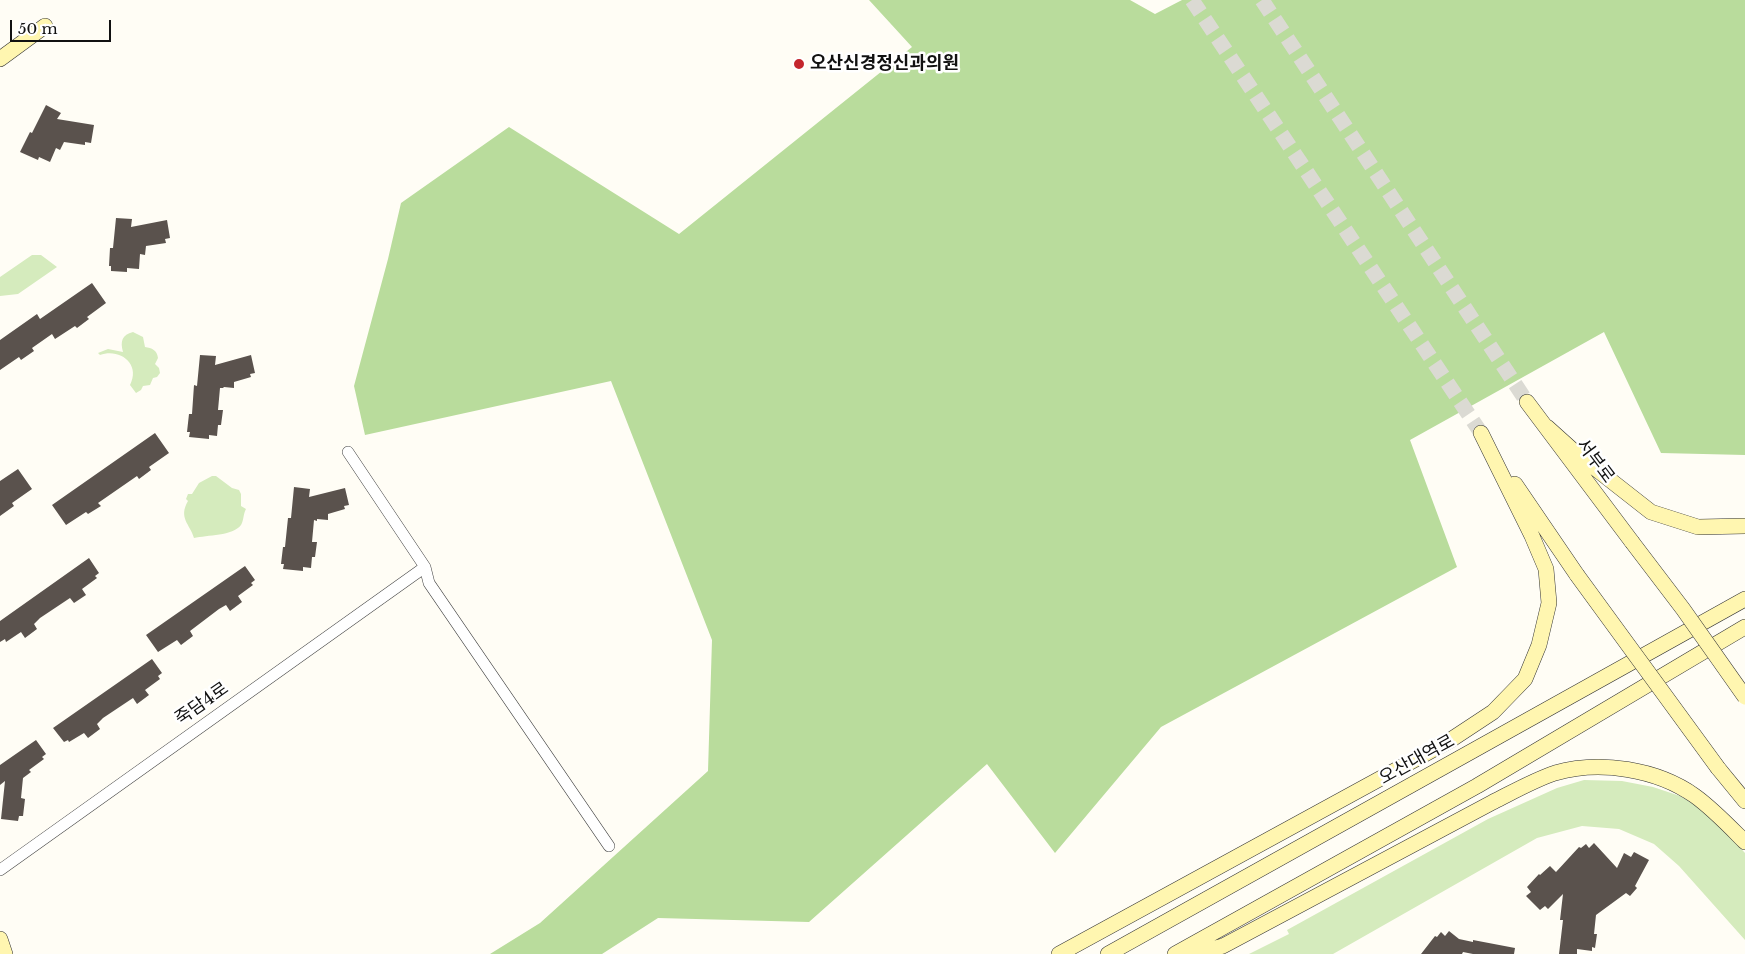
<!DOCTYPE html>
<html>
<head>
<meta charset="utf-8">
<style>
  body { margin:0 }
  #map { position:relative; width:1745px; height:954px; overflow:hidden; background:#fffdf5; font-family:"Libre Baskerville",serif }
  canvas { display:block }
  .scale { position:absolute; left:10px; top:20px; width:101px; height:22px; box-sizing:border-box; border:2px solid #111; border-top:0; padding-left:6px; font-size:15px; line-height:18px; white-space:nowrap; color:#111; -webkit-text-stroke:4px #fff; paint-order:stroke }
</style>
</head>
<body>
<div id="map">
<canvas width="1745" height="954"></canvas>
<div class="scale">50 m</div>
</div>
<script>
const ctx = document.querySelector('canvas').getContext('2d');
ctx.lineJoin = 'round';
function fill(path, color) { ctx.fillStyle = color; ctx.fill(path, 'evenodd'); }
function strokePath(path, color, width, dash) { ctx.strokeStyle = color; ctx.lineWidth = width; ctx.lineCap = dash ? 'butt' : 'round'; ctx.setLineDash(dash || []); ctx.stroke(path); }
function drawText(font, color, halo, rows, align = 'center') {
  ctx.font = font + ' "Libre Baskerville","Noto Sans KR",serif'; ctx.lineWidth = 5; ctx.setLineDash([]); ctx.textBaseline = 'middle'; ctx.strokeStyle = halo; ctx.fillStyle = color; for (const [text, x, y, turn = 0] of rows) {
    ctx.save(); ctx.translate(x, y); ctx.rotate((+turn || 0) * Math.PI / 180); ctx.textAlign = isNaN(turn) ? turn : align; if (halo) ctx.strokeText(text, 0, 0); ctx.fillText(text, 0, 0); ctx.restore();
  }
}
fill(new Path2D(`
  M32 255H41L57 267 18 294 0 296V277Z
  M133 332 143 337 145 347C152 348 157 350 158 358L155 364 159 368 160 373 157 377 153 378 150 385 143 386 141 390 136 393 130 385C141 364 120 348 100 355L98 353 108 349 123 352C120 341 122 335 133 332Z
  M212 476H216L232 488 239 490 241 494V506L246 509C243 514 244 520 241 525 233 536 207 535 194 538 190 524 178 518 188 501L186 499 188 494H192L199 483Z
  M1584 780 1622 781 1653 787 1680 796 1707 812 1745 853V940L1679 866 1654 844 1619 829 1582 826 1537 838 1333 954H1249L1289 934 1287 930 1488 819 1557 788Z`), '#d5ebbd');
fill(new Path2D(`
  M869 0H1130L1155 14 1182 0H1745V455L1661 453 1604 332 1410 440 1457 567 1161 727 1055 853 987 764 809 922 658 918 602 954H490L540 923 708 771 712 640 611 381 365 435 354 386 388 259 401 203 509 127 679 234 912 47Z`), '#b9dc9c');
fill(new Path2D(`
  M46 105 61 113 57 119 94 125 91 143 85 142V145L64 142 60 150 56 148 50 162 39 157 38 160 20 152 30 132 32 133Z
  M116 218 132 219 131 227 167 220 170 238 165 239 166 243 146 246 145 255 140 254 139 269 127 268V272L111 271V266H109L110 248H113Z
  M92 283 106 303 87 317 89 319 77 328 75 326 55 339 52 334 32 348 34 351 21 360 19 357 0 370V340L37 314 40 319Z
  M200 355 216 356 215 365 251 355 255 373 250 374 251 377 234 382V388L224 387 223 388H220L218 410H223L221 425H218L217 436 209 435V439L189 437 190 432H187L189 414H192L194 385 197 386Z
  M155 433 169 453 149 467 151 470 139 479 137 476 98 503 101 506 88 514 86 512 66 525 52 505Z
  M18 469 32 489 12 503 14 506 0 516V481Z
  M294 487 310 489 309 497 345 488 349 505 344 506 345 509 328 514V520L317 519V521L314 520 312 542H317L315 557H312L311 568 303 567V571L283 569 284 564H281L283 547H285L288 518H291Z
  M89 558 99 573 95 576 97 578 82 589 86 595 74 603 70 598 40 618 34 624 37 629 25 638 21 632 6 642 5 639 0 642V621Z
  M245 566 255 580 251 583 253 585 238 596 242 602 230 611 226 605 219 609 190 631 193 636 181 645 177 640 158 652 146 635Z
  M152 659 162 673 158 676 160 679 145 690 149 695 137 704 133 698 103 718 97 724 100 729 88 738 84 733 69 742 68 740 64 742 53 728Z
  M36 740 46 754 42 757 44 759 29 770 31 772 23 778 21 798 25 799 23 816H19L18 821 1 819 5 781 0 785V765Z
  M1594 843 1617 868 1624 853 1631 857 1634 852 1649 860 1635 886 1637 888 1630 896 1626 893 1596 915 1594 934H1597L1595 948 1592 947V951L1577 949V954H1559L1563 920H1560L1563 894 1548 909 1545 906 1540 910 1526 896 1531 892 1527 887 1539 874 1540 875 1550 866 1556 872 1579 847 1581 848 1586 844 1589 848Z
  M1449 931 1459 939 1473 942V940L1515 948 1514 954H1473L1463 952 1462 954H1421L1435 936 1437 937 1441 932 1445 936Z`), '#5a524d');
strokePath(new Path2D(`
  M1192 0 1481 433
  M1262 0 1527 402`), '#dbdad3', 15, [15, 8]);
const street = new Path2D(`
  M348 452 425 567 429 583 609 846
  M0 870 425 567`);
const secondary = new Path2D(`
  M0 59 45 26
  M1527 402 1632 542
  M1547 427 1577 454 1651 512 1698 527 1745 526
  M1515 484 1577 575
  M1718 768 1745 801
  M0 939 5 954
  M1059 954 1449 741 1493 712 1525 679 1539 645 1549 603 1546 569 1532 536 1481 433
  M1108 954 1745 599
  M1175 954 1477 786 1745 627
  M1196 954 1223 946 1493 802C1513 792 1534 780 1555 773 1600 760 1657 769 1695 796 1713 809 1729 826 1745 842`);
strokePath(street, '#444', 12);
strokePath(secondary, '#333', 16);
strokePath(street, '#fff', 11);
strokePath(secondary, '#fff6b0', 15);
const secondaryBridge = new Path2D(`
  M1632 542 1683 609 1745 697
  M1577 575 1718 768`);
strokePath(secondaryBridge, '#333', 16, []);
strokePath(secondaryBridge, '#fff6b0', 15);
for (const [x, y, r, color] of [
  [799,64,6,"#c4262e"]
]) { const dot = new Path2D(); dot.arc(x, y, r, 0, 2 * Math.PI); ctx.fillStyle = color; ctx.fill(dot); strokePath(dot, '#fff', 2); }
drawText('bold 18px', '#111', '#fff', [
  ["오산신경정신과의원",810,64]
], 'left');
drawText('18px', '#111', '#fff', [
  ["서부로",1595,461,53],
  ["죽담4로",202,704,-35],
  ["오산대역로",1417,760,-29]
]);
</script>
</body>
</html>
